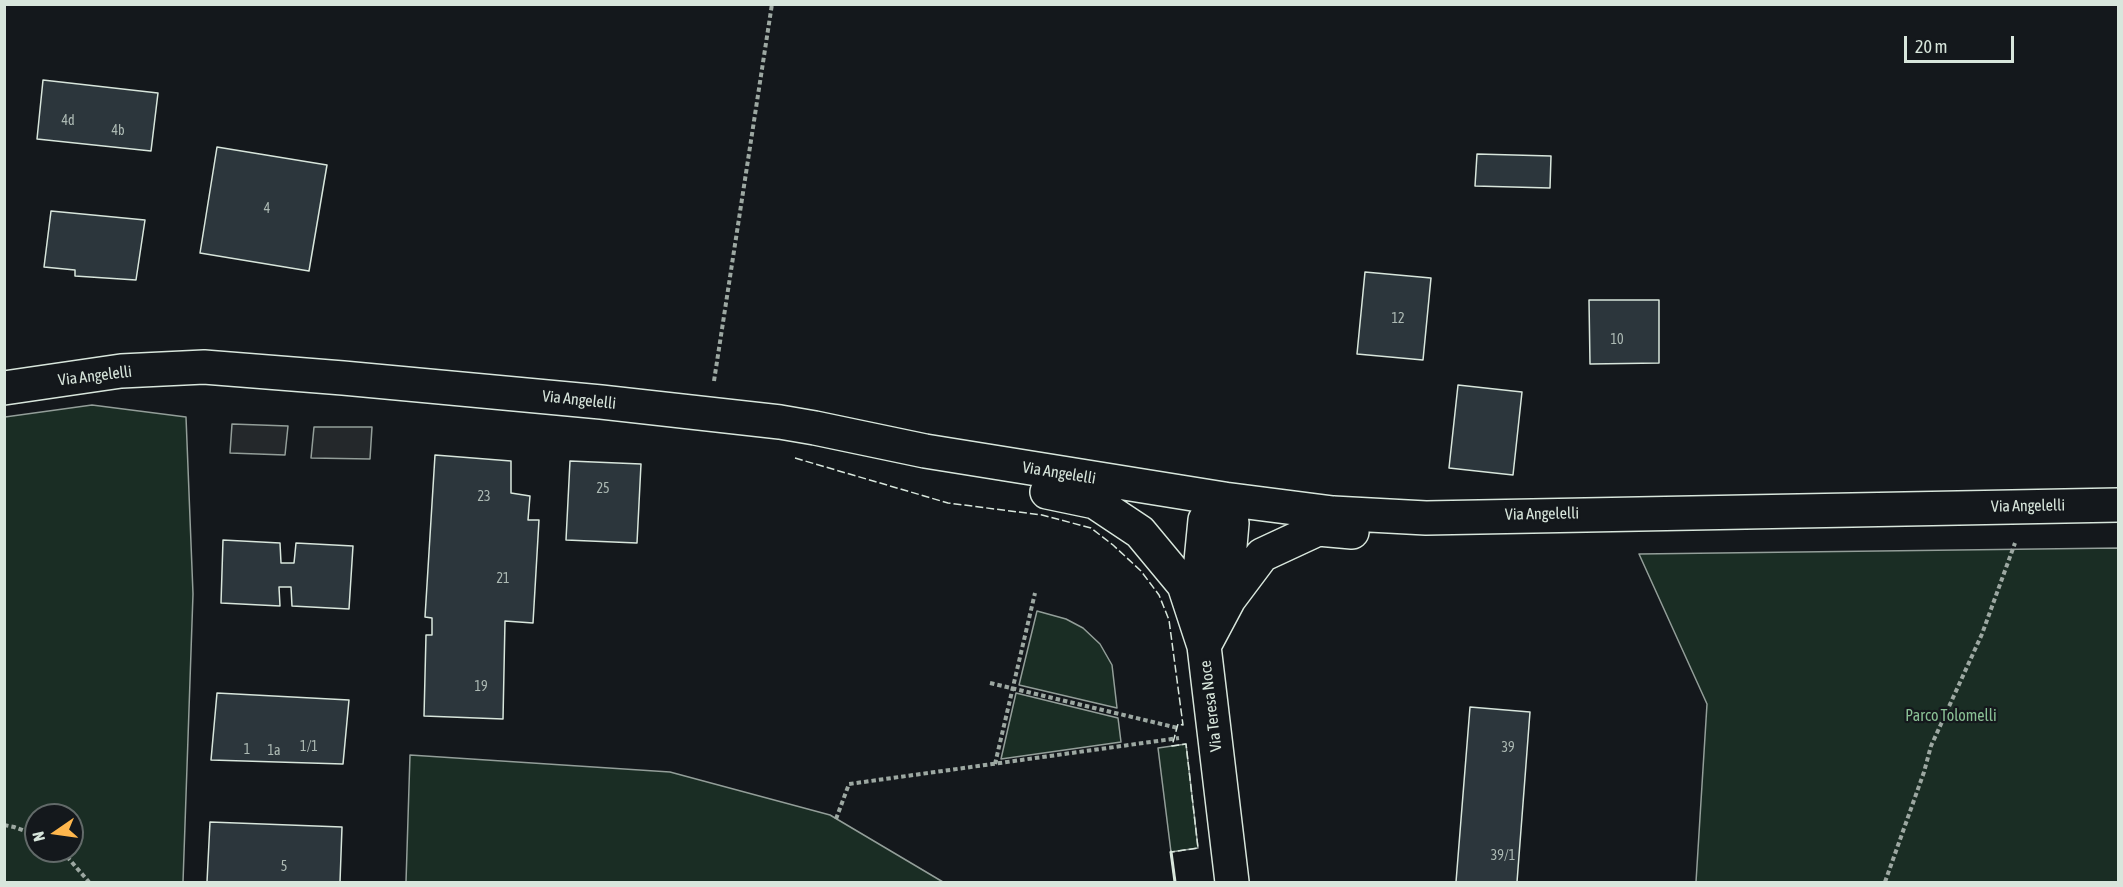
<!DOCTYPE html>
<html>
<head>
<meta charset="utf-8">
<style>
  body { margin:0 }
  #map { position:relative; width:2123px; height:887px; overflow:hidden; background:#14181c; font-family:"Asap Condensed",sans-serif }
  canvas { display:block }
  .frame { position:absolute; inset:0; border:6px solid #d8e6dc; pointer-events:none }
  .north { position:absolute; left:24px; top:803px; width:60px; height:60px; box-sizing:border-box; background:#14181c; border:2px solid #626a69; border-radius:50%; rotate:257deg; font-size:16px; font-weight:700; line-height:24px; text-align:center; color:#d8e6dc }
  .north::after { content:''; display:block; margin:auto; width:21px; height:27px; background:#ffb74d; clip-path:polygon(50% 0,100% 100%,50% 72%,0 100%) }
  .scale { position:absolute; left:1904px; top:36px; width:110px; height:27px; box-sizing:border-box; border:3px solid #d8e6dc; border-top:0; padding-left:8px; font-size:18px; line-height:21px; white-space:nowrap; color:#d8e6dc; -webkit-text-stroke:4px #14181c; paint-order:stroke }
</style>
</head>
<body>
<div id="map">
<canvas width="2123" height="887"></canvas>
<div class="frame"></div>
<div class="north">N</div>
<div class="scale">20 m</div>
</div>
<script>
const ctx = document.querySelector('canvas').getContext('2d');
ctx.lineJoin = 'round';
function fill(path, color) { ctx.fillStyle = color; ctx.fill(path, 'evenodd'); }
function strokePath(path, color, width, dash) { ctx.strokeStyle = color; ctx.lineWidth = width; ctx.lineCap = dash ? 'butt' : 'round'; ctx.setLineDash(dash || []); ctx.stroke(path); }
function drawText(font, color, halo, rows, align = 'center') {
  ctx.font = font + ' "Asap Condensed",sans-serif'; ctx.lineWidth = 4.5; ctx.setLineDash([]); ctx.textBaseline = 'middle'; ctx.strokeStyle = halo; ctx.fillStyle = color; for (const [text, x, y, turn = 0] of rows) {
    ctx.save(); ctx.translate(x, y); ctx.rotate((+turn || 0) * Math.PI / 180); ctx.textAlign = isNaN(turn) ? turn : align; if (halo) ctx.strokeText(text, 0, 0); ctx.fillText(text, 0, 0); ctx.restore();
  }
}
const green = new Path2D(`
  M92 405 186 417 193 594 183 882H5V417ZM36 815H72V851H36Z
  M2118 548V882H1696L1707 704 1639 554Z
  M1037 611 1066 619 1083 628 1100 644 1112 665 1117 708 1019 685Z
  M1016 693 1118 718 1121 742 1001 759Z
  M1186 744 1198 848 1171 852 1158 748Z
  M410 755 670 772 830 815 943 882H406Z`);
fill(green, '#1a2d24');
strokePath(green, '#939e99', 1.5);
const parking = new Path2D(`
  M232 424 288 426 285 455 230 453Z
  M314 427H372L370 459 311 458Z`);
fill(parking, '#24282b');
strokePath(parking, '#939e99', 1.5);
const building = new Path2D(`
  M43 80 158 93 151 151 37 139Z
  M217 147 327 165 309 271 200 253Z
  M1477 154 1551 156 1550 188 1475 186Z
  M51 211 145 220 136 280 75 276V270L44 267Z
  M1365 272 1431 278 1423 360 1357 354Z
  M1589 300H1659V363L1590 364Z
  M1458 385 1522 392 1513 475 1449 468Z
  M435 455 511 461V493L530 496 528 520H539L533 623 505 621 503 719 424 716 426 635H432V618L425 617Z
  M570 461 641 464 637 543 566 540Z
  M223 540 280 543 281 563H294L296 543 353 546 349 609 292 606 291 587H279L280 606 221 603Z
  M217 693 349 700 343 764 211 760Z
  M1470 707 1530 712 1517 882H1456Z
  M210 822 342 827 340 882H207Z`);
fill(building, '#2c363c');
strokePath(building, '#d8e6dc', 1.5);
const minor = new Path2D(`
  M4 388 121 371 204 367 343 378 601 402 780 422 815 428 925 451 1224 499 1333 513 1426 518 2118 505
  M1047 492 1095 502 1140 532 1184 585 1204 646 1232 882
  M1191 605 1198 592 1205 520 1224 499
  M1220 610V583L1230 546 1232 523 1224 499
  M1204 646 1229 599 1262 555 1318 529 1352 532`);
strokePath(minor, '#d8e6dc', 36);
strokePath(new Path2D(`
  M714 381 772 4
  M990 683 1178 728
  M995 764 1035 593
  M836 819 849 784 1179 738
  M4 825 14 827 36 835
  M62 851 89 882
  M1885 882 1924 772 1931 746 1982 634 2015 543`), '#9da8a2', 4, [4.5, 3]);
strokePath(minor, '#14181c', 33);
strokePath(new Path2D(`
  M795 458 948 503 1042 515 1091 528 1113 545 1141 571 1159 595 1169 620 1183 725 1178 724 1172 746 1186 744 1198 848 1171 852`), '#d8e6dc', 1.5, [8, 3]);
strokePath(new Path2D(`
  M1171 852 1175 882`), '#d8e6dc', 3);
drawText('14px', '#adbab4', null, [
  ["4d",68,121],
  ["4b",118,131],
  ["4",267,209],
  ["12",1398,319],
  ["10",1617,340],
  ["25",603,489],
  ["23",484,497],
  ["21",503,579],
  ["19",481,687],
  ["1/1",309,747],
  ["39",1508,748],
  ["1",247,750],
  ["1a",274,751],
  ["39/1",1503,856],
  ["5",284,867]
]);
drawText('16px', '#d8e6dc', '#14181c', [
  ["Via Angelelli",95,376,-7],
  ["Via Angelelli",579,400,6],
  ["Via Angelelli",1059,473,9],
  ["Via Angelelli",2028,506,-1],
  ["Via Angelelli",1542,514,-1],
  ["Via Teresa Noce",1211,706,-97]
]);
drawText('16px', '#8ac095', '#14181c', [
  ["Parco Tolomelli",1951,716]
]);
</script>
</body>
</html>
